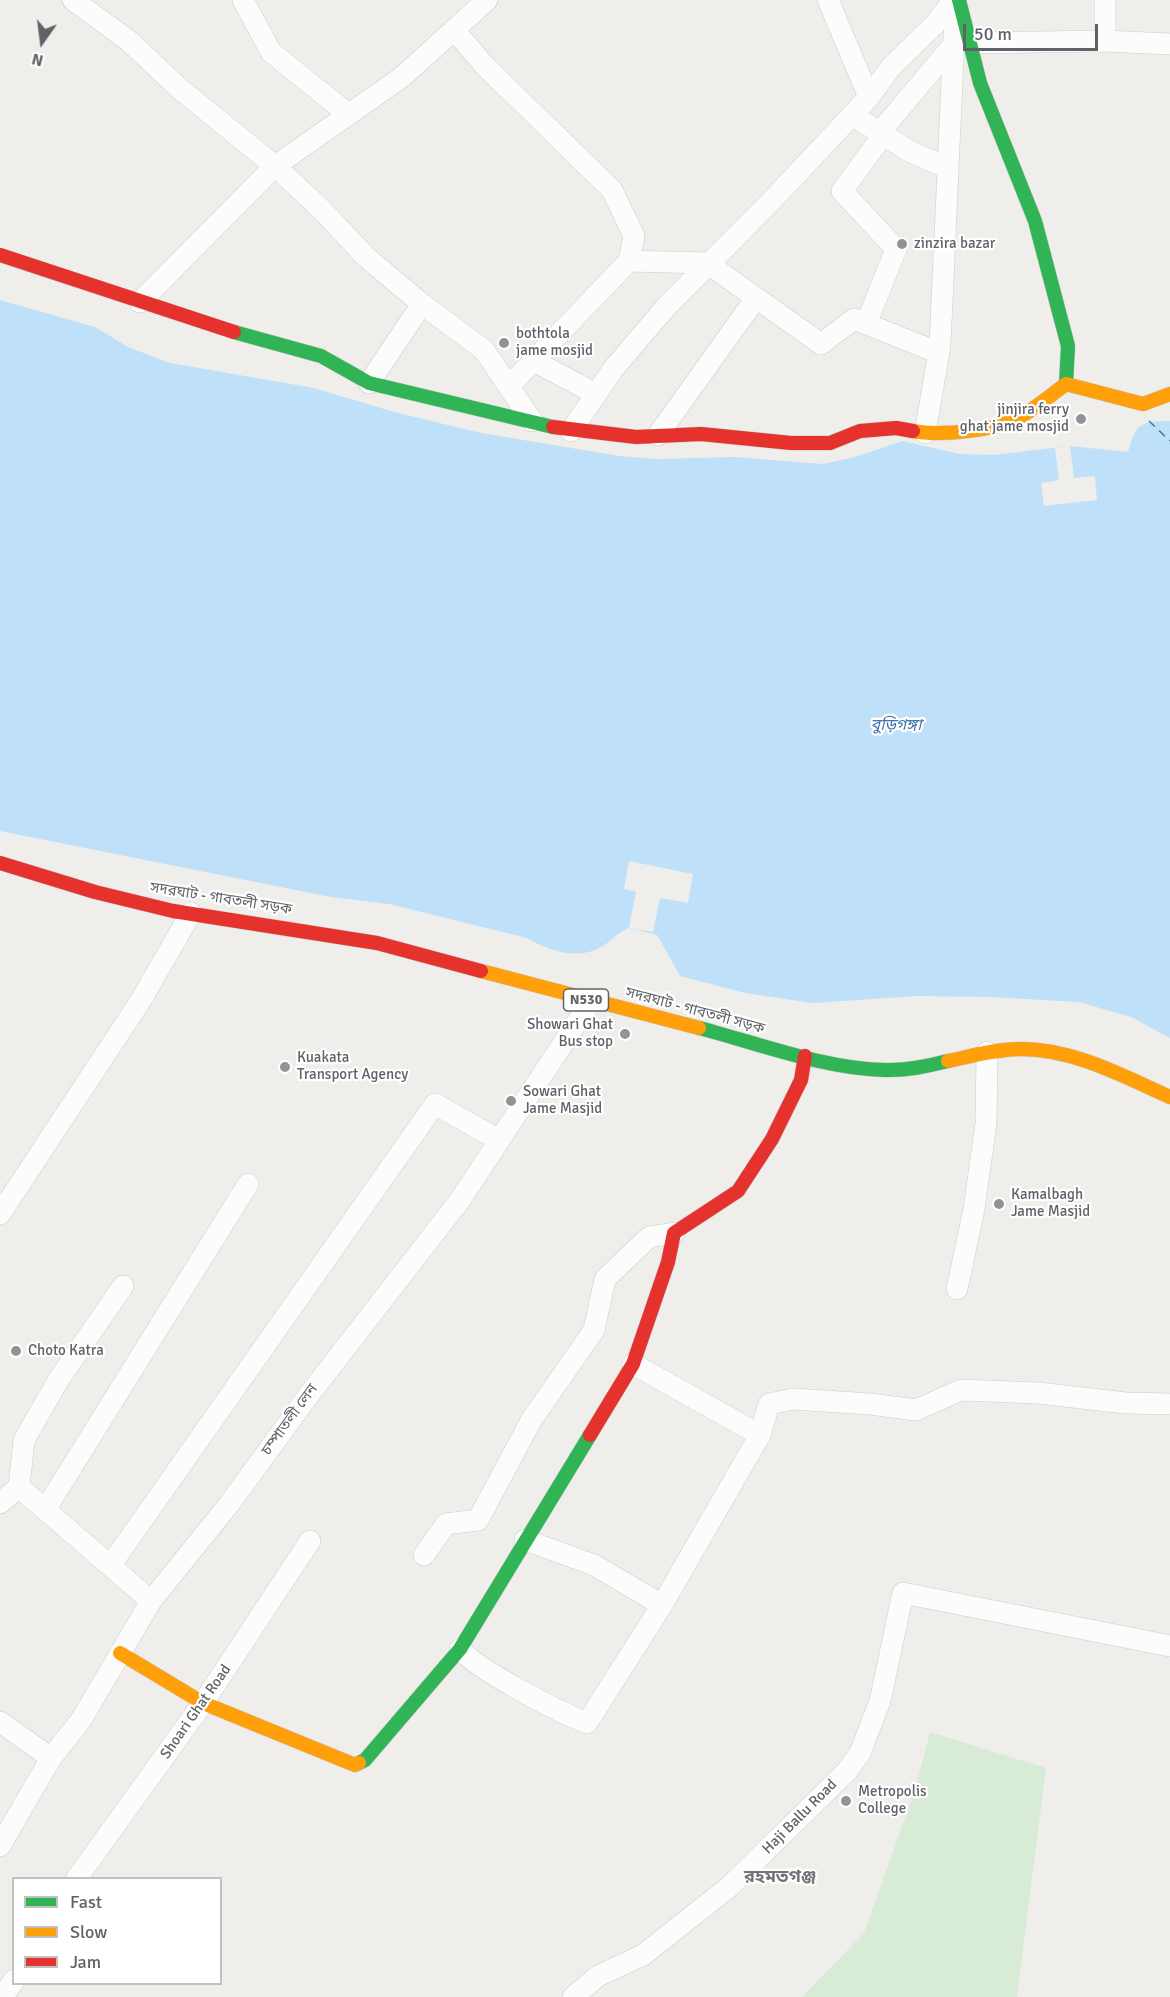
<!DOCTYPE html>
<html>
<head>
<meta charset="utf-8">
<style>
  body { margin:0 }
  #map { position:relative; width:1170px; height:1997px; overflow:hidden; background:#efeeea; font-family:Signika,sans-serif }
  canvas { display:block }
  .legend { position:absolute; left:12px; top:1877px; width:210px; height:108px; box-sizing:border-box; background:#fff; border:2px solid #bfc1c3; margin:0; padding:8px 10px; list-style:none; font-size:18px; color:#5f6368 }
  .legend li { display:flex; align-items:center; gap:12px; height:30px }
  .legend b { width:30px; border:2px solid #bfc1c3 }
  .north { position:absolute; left:12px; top:12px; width:60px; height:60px; -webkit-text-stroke:4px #fff; paint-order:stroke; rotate:194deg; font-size:16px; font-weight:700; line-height:24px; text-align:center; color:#5f6368 }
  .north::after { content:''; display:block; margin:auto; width:21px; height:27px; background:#5f6368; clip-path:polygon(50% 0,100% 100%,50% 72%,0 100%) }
  .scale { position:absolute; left:963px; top:24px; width:135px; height:27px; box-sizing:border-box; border:3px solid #5f6368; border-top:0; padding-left:8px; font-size:18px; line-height:21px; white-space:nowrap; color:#5f6368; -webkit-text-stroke:4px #fff; paint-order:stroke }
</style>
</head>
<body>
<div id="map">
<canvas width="1170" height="1997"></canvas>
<ul class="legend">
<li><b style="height:8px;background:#30b455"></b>Fast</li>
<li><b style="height:8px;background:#ff9f0a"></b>Slow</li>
<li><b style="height:8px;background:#e5322d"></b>Jam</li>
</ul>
<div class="north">N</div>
<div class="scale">50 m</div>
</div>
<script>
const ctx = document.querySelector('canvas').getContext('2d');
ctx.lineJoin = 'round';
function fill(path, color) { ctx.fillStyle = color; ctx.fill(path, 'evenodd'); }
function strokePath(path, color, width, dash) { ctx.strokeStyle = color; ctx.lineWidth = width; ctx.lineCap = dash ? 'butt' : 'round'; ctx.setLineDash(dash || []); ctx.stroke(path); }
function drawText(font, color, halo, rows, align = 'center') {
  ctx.font = font + ' Signika,"Noto Sans Bengali",sans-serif'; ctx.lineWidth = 4.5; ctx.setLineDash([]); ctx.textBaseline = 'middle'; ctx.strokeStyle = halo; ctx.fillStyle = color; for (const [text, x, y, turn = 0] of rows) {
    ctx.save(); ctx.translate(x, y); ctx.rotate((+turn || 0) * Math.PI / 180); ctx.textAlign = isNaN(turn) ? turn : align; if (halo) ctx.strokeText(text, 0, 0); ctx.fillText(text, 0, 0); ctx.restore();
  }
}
fill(new Path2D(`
  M930 1732 1046 1768 1017 1997H802L864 1933 915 1790Z`), '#d8ebd6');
fill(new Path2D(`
  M0 300 95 327 128 347 170 363 314 388 394 412 481 433 619 456 658 459 735 457 823 464 855 457 902 441 960 454 993 455 1070 446 1128 452C1136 423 1141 421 1170 421V1038L1131 1017 1079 1002 989 997 916 996 813 1003 745 993 680 976 657 935 629 928C618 932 612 940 603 946 579 961 548 951 527 938L389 904 331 897 0 831Z`), '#bfe0f9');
fill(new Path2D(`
  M1070 446 1074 478 1095 476 1097 500 1044 506 1041 483 1059 480 1055 448Z
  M629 861 693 874 688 903 660 898 653 932 629 928 636 892 624 889Z`), '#efeeea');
strokePath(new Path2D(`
  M1149 421 1170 441`), '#4174aa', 1.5, [8, 6]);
const street = new Path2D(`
  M73 0 129 41 180 89 275 166 322 210 366 257 422 304 484 350 532 421
  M243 0 271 52 348 114
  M828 0 869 97
  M1105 0V41L1170 44
  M455 31 485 66 612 190 634 236 629 261
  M970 43 1105 41
  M852 115 911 152 948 168
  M880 132 954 44
  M140 302 275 166 402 77 487 0
  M866 324 896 249 842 191 883 135
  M534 361 596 394
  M369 383 422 304
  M509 386 629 261 707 263 821 344 854 319 939 353
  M571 431 614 368 666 307 777 195 869 97 891 67 934 25 954 0
  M925 433 940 346 955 15
  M658 435 756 298
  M0 1214 141 1000 191 913
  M123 1286 59 1379 24 1440 19 1487 151 1601
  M957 1289 974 1209 986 1123 987 1052
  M633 1364 760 1435
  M0 1503 19 1487
  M45 1510 248 1184
  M525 1540 594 1565 662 1605
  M424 1555 446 1524 478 1520 532 1419 594 1330 605 1279 649 1237 674 1233
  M110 1566 435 1104 499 1140
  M460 1649C477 1670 559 1712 587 1723L662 1605 760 1435 769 1404 793 1399 870 1404 916 1410 961 1390 1038 1393 1126 1403 1170 1404
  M0 1722 51 1758
  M0 1846 51 1758 81 1720 151 1601 230 1503 308 1396 460 1200 591 1001
  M77 1878 203 1703 310 1541
  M3 1997 14 1980
  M573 1997 598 1976 643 1955 729 1887 847 1771 860 1753 880 1701 903 1593 1170 1646`);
const fast = new Path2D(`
  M959 0 980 83 1035 221 1068 346 1066 384
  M234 332 321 356 369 383 553 427
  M699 1028C757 1043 825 1069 884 1070 906 1071 927 1066 948 1061
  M359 1763 365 1760 460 1649 590 1435`);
const slow = new Path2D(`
  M1066 384 1143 404 1170 394
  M913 431C941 436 995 431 1020 417 1036 408 1051 395 1066 384
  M481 971 699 1028
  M948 1061C972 1056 997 1049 1021 1049 1074 1049 1123 1076 1170 1097
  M120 1653 203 1703 355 1765 359 1763`);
const jam = new Path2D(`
  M0 255 234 332
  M553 427 636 437 701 434 791 443H830L860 431 896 428 913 431
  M0 863 95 892 173 911 377 943 481 971
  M590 1435 633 1364 668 1262 674 1233 738 1191 772 1139 801 1080 805 1056`);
strokePath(street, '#cbcccc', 22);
strokePath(fast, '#cacacb', 15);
strokePath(slow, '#cacacb', 15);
strokePath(jam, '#cacacb', 15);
strokePath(street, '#fdfcfc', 21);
strokePath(fast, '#30b455', 14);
strokePath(slow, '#ff9f0a', 14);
strokePath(jam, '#e5322d', 14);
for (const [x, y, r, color] of [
  [902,244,6,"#919496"],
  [504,343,6,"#919496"],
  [1081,419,6,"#919496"],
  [625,1034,6,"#919496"],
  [285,1067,6,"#919496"],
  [511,1101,6,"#919496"],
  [999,1204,6,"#919496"],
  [16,1351,6,"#919496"],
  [846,1801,6,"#919496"]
]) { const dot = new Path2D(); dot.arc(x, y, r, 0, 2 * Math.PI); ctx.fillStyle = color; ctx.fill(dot); strokePath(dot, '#fff', 2); }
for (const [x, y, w] of [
  [586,1000,45]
]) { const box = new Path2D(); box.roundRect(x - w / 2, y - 11, w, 22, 4.5); ctx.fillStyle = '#fff'; ctx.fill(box); strokePath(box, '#5f6368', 1.5); }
drawText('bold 14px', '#5f6368', null, [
  ["N530",586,1000]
]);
drawText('15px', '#5f6368', '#fff', [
  ["zinzira bazar",914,244],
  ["bothtola",516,334],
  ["jame mosjid",516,351],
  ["jinjira ferry",1069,410,"right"],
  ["ghat jame mosjid",1069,427,"right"],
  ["Showari Ghat",613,1025,"right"],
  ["Bus stop",613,1042,"right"],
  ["Kuakata",297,1058],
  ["Transport Agency",297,1075],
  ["Sowari Ghat",523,1092],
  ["Jame Masjid",523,1109],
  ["Kamalbagh",1011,1195],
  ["Jame Masjid",1011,1212],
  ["Choto Katra",28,1351],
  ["Metropolis",858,1792],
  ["College",858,1809]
], 'left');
drawText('15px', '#5f6368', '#fff', [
  ["সদরঘাট - গাবতলী সড়ক",221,899,9],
  ["সদরঘাট - গাবতলী সড়ক",695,1011,15],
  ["চম্পাতলী লেন",290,1420,-54],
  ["Shoari Ghat Road",196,1712,-55],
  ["Haji Ballu Road",800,1817,-45]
]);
drawText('italic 16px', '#4174aa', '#fff', [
  ["বুড়িগঙ্গা",896,726]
]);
drawText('bold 18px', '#70757a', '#fff', [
  ["রহমতগঞ্জ",780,1877]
]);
</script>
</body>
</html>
